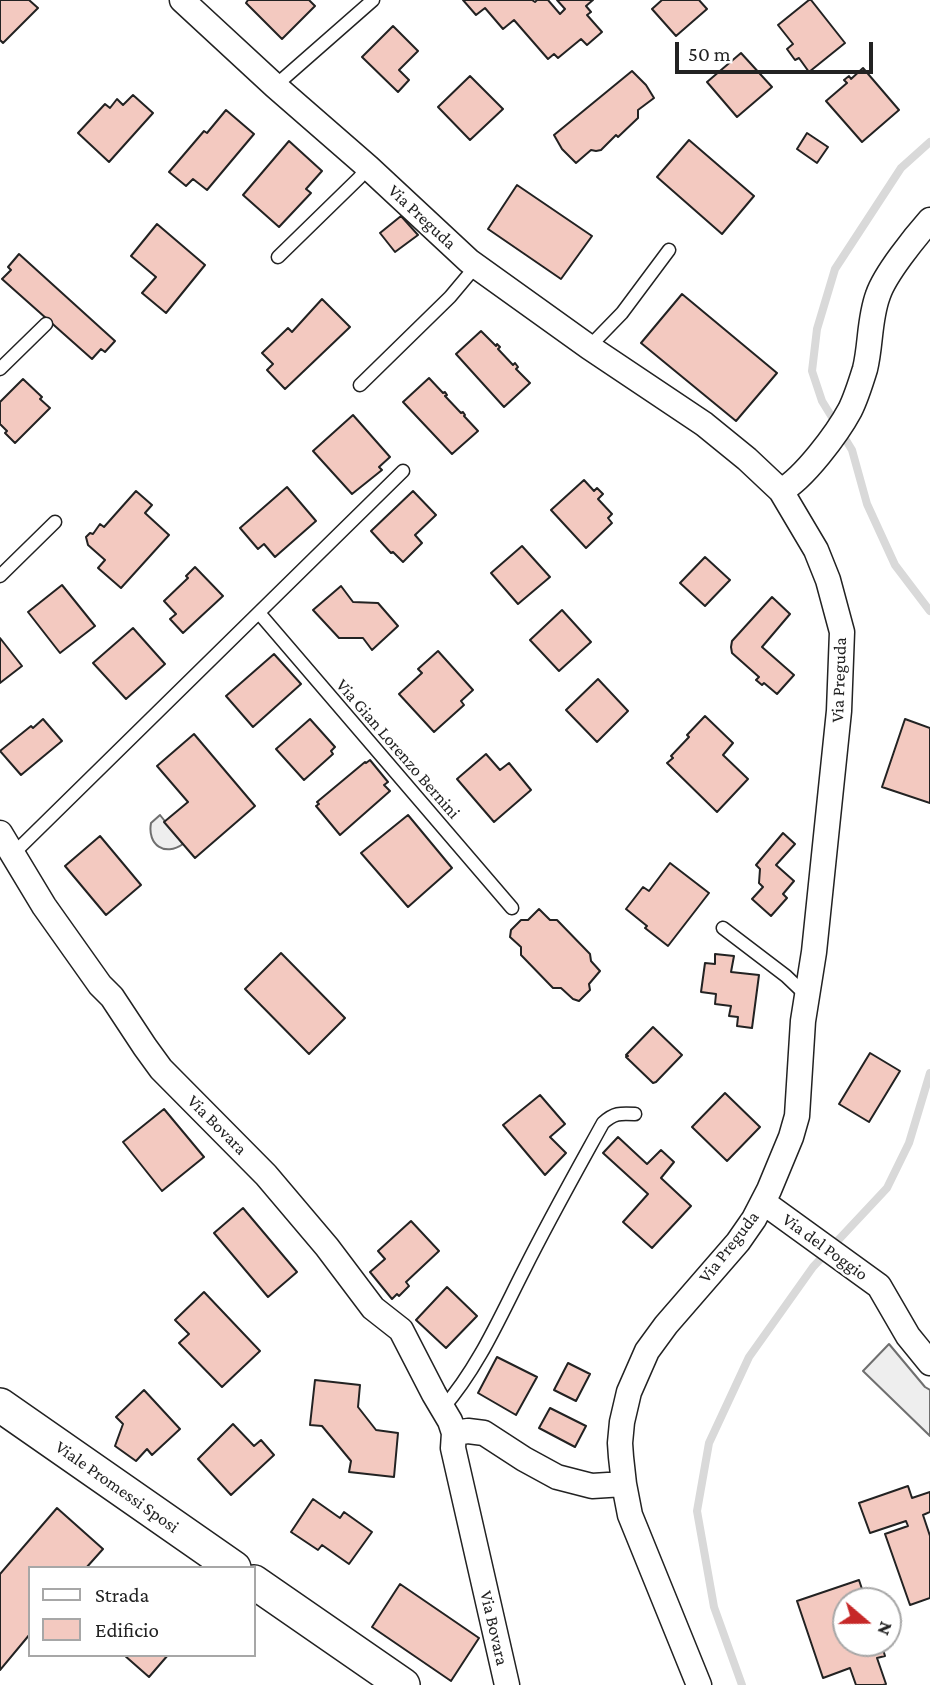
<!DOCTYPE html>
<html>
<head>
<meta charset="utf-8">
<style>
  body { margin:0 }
  #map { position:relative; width:930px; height:1685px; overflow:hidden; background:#fff; font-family:"Crimson Pro",serif }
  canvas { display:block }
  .legend { position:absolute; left:28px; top:1566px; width:228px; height:91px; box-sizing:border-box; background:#fff; border:2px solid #a7a7a7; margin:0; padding:9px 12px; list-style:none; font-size:21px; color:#222 }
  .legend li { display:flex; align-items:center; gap:14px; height:35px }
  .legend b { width:35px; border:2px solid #a7a7a7 }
  .north { position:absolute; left:832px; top:1587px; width:70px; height:70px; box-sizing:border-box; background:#fff; border:2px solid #a7a7a7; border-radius:50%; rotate:110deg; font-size:19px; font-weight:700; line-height:28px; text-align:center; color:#222 }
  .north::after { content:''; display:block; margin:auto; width:24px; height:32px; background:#c62828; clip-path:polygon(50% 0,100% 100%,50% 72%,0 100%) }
  .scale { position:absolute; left:675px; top:42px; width:198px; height:32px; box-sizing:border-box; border:4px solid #222; border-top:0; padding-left:9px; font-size:21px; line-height:24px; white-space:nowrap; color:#222; -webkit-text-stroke:5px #fff; paint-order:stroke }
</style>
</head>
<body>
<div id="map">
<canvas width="930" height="1685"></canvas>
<ul class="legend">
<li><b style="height:9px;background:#fff"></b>Strada</li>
<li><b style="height:19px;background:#f3c9c0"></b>Edificio</li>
</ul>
<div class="north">N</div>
<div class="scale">50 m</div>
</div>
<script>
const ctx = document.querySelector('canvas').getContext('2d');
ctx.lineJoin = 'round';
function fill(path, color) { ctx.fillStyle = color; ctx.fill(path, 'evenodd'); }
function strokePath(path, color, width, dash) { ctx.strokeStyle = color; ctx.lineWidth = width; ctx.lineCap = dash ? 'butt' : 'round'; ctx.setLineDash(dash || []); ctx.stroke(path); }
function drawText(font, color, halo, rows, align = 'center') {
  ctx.font = font + ' "Crimson Pro",serif'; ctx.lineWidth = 5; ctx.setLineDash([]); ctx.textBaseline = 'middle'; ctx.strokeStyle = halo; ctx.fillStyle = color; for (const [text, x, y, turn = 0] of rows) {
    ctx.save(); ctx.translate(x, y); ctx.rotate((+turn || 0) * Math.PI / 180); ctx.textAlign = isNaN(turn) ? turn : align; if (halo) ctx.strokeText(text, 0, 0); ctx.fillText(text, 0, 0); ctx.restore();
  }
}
const green = new Path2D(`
  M160 815 183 844C165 857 147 845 151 823Z
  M889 1344 925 1387 930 1390V1436L863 1371Z`);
fill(green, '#eee');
strokePath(green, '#6f6f6f', 2);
strokePath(new Path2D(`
  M930 142 901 168 835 269 817 329 812 371 822 401 852 450 867 504 895 565 930 611
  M742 1685 714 1607 697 1511 709 1443 749 1357 813 1267 887 1188 909 1143 930 1073`), '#d9d9d9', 8);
const building = new Path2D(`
  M0 0H29L38 8 3 43 0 40Z
  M248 0H309L315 6 282 39 246 3Z
  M463 0H532L535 2 537 0H548L560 14 565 9 557 0H593L586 6 591 12 587 15 602 32 587 45 581 39 558 58 554 54 548 59 514 20 503 29 485 8 476 15Z
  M662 0H699L707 9 676 36 652 9Z
  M809 0H811L845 43 809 72 799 58 795 60 787 49 793 44 778 25Z
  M393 26 418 51 399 70 409 80 398 92 362 57Z
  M741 53 772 87 737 117 707 82Z
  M863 68 899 110 862 142 826 101 847 83 844 80 849 76 851 79Z
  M632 71 646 85 654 98 638 110V118L618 137 616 135 601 150 596 151 591 150 576 163 562 149 554 135Z
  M470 76 503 109 470 140 438 107Z
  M133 95 153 113 109 162 78 133 105 104 110 108 117 99 123 105Z
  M226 110 254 134 207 190 193 179 186 186 169 172 204 131 207 133Z
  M807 133 828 147 817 163 797 149Z
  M689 140 754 196 722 234 657 177Z
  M289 141 322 171 306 189 311 193 279 227 243 195Z
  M517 185 592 236 561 279 488 229Z
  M401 216 418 235 395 252 380 233Z
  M157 224 205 265 166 313 142 293 156 277 131 256Z
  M19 254 115 341 105 352 101 349 92 359 2 279 11 270 8 267Z
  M682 294 777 373 736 421 641 343Z
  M322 299 350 327 285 389 267 370 273 364 262 353 288 328 292 332Z
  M481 331 496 346 497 344 500 347 498 349 513 365 515 363 518 367 516 369 530 383 504 407 456 354Z
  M429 378 443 393 445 392 447 395 445 396 461 413 463 412 465 415 464 416 478 431 452 454 403 402Z
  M23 379 42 397 40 399 50 408 15 443 5 433 7 431 0 424V402Z
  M353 415 390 457 379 467 382 470 352 494 313 451Z
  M584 480 594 491 597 488 603 494 598 499 612 514 608 518 612 523 586 548 551 510Z
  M287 487 316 521 275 557 264 544 258 549 240 528Z
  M136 491 152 505 145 513 169 535 121 588 98 568 105 560 88 545 86 537 90 533 93 534 100 524 104 527Z
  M413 491 436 515 415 535 422 543 403 562 393 552 391 553 371 531Z
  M522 546 550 577 518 604 491 573Z
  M705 557 730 580 705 606 680 583Z
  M195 567 223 596 183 633 170 619 176 614 164 601 188 578 186 576Z
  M62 585 95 626 60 653 28 612Z
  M341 586 353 602 378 603 398 626 372 650 363 638H339L313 610Z
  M772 597 790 614 762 647 794 675 777 694 764 683 762 685 756 680 759 677 732 653 731 647 732 641Z
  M562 610 591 642 559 671 530 640Z
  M133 628 165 664 126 699 93 663Z
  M0 638 22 666 0 683Z
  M438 651 473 690 461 701 464 705 434 732 399 694 422 673 418 669Z
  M274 654 301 684 253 727 226 696Z
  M598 679 628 711 597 742 566 710Z
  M705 716 733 743 723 755 748 779 717 812 667 763 673 758 671 756 689 737 687 735Z
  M43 719 62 741 21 775 0 751 31 726 33 728Z
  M310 719 335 747 331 751 333 754 304 780 276 749Z
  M905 719 930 728V803L882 787Z
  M194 734 255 806 195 858 164 822 188 802 157 766Z
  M486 754 500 770 509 763 531 790 494 822 457 779Z
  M370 760 388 782 384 785 390 791 340 835 316 806 319 804 317 802 365 762 366 763Z
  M408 815 452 868 408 907 361 853Z
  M783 833 795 844 776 865 794 881 783 894 787 898 771 916 752 899 763 887 759 883 760 869 756 865Z
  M100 836 141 885 106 915 65 866Z
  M670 863 709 893 668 946 645 928 647 926 626 909 643 887 649 891Z
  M539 909 550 920H557L590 954 591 961 600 971 589 984 590 990 579 1001 573 999 561 988H553L521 955V947L510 937 511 930 521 920H528Z
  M281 953 345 1018 309 1054 245 989Z
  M715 954 734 956 731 972 759 975 752 1028 737 1026 738 1017 729 1016 731 1006 715 1004 716 994 701 992 705 963 715 964Z
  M653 1027 682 1055 656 1082 653 1083 626 1057 628 1056 626 1055Z
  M870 1053 900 1071 869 1122 839 1104Z
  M725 1093 760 1127 727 1161 692 1127Z
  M540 1095 565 1124 550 1137 566 1153 545 1175 503 1125Z
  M164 1109 204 1157 162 1191 123 1142Z
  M618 1137 647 1164 661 1150 674 1162 661 1178 691 1206 652 1248 623 1222 648 1194 603 1153Z
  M243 1208 297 1272 268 1297 214 1233Z
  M411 1221 439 1251 406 1282 409 1286 399 1296 397 1294 392 1299 370 1272 385 1259 378 1251Z
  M447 1287 477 1316 446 1348 416 1320Z
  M204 1292 260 1351 222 1387 179 1343 189 1334 175 1320Z
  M497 1357 537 1377 516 1415 478 1393Z
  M568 1363 590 1374 576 1401 554 1390Z
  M315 1380 360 1385 358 1407 376 1430 398 1433 394 1477 349 1472 351 1461 322 1426 310 1425Z
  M144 1390 180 1429 152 1455 147 1449 136 1461 115 1446 123 1424 116 1417Z
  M550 1408 586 1426 575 1447 539 1428Z
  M233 1424 254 1446 261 1440 274 1455 231 1495 198 1459Z
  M908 1486 912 1498 930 1492V1512L923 1515 930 1536V1598L910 1605 885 1534 908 1526 906 1521 870 1533 859 1503Z
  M313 1499 340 1518 344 1512 372 1532 349 1564 322 1545 318 1550 291 1532Z
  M57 1508 103 1549 86 1568H30V1634L0 1670V1574Z
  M859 1580 866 1601H846V1643H881L885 1656 877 1658 886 1684 883 1685H856L850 1668 823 1678 797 1601Z
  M400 1584 479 1638 451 1681 372 1627Z
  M124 1655H168L149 1677Z`);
fill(building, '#f3c9c0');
strokePath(building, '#222', 2);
const service = new Path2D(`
  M275 86 373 0
  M278 257 359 178 368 167
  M589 347 622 313 669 250
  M0 369 46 324
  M360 385 450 297 476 266
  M0 576 55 522
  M259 613 512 908
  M13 854 403 471
  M723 928 786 976 807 996
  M443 1408C478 1368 500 1317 524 1270 549 1220 576 1172 603 1123 614 1113 620 1113 635 1114`);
const minor = new Path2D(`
  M182 0 275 86 368 167 469 261 589 347 704 424 747 459 781 491 816 550 828 580 842 632 839 711 814 952 803 1021 797 1116 791 1137 769 1190 754 1219 738 1242 666 1325 647 1351 629 1392 622 1422 620 1443 621 1457 624 1484 630 1515 699 1685
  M781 491C804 478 837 434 850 410 856 398 861 382 865 369 871 345 869 319 878 295 885 274 915 237 930 220
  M0 833 44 906 100 985 112 997 145 1047 161 1069 266 1175 327 1247 373 1308 401 1330 434 1394 450 1421 454 1433 453 1448 507 1685
  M763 1202 879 1286 908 1336 930 1363
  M454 1433 468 1431 484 1433 524 1459 557 1477 592 1486 624 1484`);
const secondary = new Path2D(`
  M0 1405 234 1568
  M254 1582 403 1685`);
strokePath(service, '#222', 15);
strokePath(minor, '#222', 27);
strokePath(secondary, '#222', 36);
strokePath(service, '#fff', 12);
strokePath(minor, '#fff', 24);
strokePath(secondary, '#fff', 33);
drawText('18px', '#222', '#fff', [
  ["Via Preguda",422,217,43],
  ["Via Preguda",839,680,-88],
  ["Via Gian Lorenzo Bernini",398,749,49],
  ["Via Bovara",217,1125,45],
  ["Via Preguda",729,1247,-52],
  ["Via del Poggio",825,1247,36],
  ["Viale Promessi Sposi",117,1487,35],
  ["Via Bovara",494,1628,77]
]);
</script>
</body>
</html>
